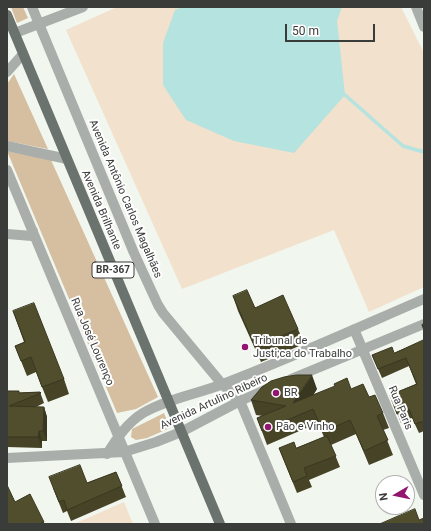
<!DOCTYPE html>
<html>
<head>
<meta charset="utf-8">
<style>
  body { margin:0 }
  #map { position:relative; width:431px; height:531px; overflow:hidden; background:#f1f6ee; font-family:Roboto,sans-serif }
  canvas { display:block }
  .frame { position:absolute; inset:0; border:8px solid #3a3c39; pointer-events:none }
  .north { position:absolute; left:375px; top:475px; width:40px; height:40px; box-sizing:border-box; background:#fff; border:1px solid #b0b1b0; border-radius:50%; rotate:261deg; font-size:11px; font-weight:700; line-height:16px; text-align:center; color:#3a3c39 }
  .north::after { content:''; display:block; margin:auto; width:14px; height:18px; background:#94156f; clip-path:polygon(50% 0,100% 100%,50% 72%,0 100%) }
  .scale { position:absolute; left:285px; top:24px; width:90px; height:18px; box-sizing:border-box; border:2px solid #3a3c39; border-top:0; padding-left:5px; font-size:12px; line-height:14px; white-space:nowrap; color:#3a3c39; -webkit-text-stroke:3px #fff; paint-order:stroke }
</style>
</head>
<body>
<div id="map">
<canvas width="431" height="531"></canvas>
<div class="frame"></div>
<div class="north">N</div>
<div class="scale">50 m</div>
</div>
<script>
const ctx = document.querySelector('canvas').getContext('2d');
ctx.lineJoin = 'round';
function fill(path, color) { ctx.fillStyle = color; ctx.fill(path, 'evenodd'); }
function strokePath(path, color, width, dash) { ctx.strokeStyle = color; ctx.lineWidth = width; ctx.lineCap = dash ? 'butt' : 'round'; ctx.setLineDash(dash || []); ctx.stroke(path); }
function drawText(font, color, halo, rows, align = 'center') {
  ctx.font = font + ' Roboto,sans-serif'; ctx.lineWidth = 4; ctx.setLineDash([]); ctx.textBaseline = 'middle'; ctx.strokeStyle = halo; ctx.fillStyle = color; for (const [text, x, y, turn = 0] of rows) {
    ctx.save(); ctx.translate(x, y); ctx.rotate((+turn || 0) * Math.PI / 180); ctx.textAlign = isNaN(turn) ? turn : align; if (halo) ctx.strokeText(text, 0, 0); ctx.fillText(text, 0, 0); ctx.restore();
  }
}
fill(new Path2D(`
  M117 7H401L424 53V287L369 312 334 230 182 289 66 30Z
  M124 502 133 524H74Z`), '#f2e1cc');
fill(new Path2D(`
  M11 7H23L28 18 17 23Z
  M14 74 48 149 7 141V84Z
  M7 151 51 160 158 397 136 409 117 413Z
  M164 413 170 428 147 438 136 440 131 437 132 429Z`), '#d6bea0');
fill(new Path2D(`
  M182 7H342L337 21 345 95 294 153 234 141 186 120 163 85V43L175 10Z`), '#b4e3e0');
strokePath(new Path2D(`
  M345 95 403 146 424 152`), '#b4e3e0', 3.5);
strokePath(new Path2D(`
  M32 7 134 253 158 305 163 313 222 384 240 401 291 524
  M416 7 424 27
  M15 33 83 7
  M7 72 23 54
  M7 146 67 159
  M7 170 155 524
  M7 234 32 236 33 231
  M354 329 424 495
  M291 379 424 324
  M107 454C117 438 127 423 143 413 167 399 197 394 223 384 291 358 357 328 424 299
  M7 458 124 452 156 442 181 432 240 401 267 389`), '#a9aeab', 10);
strokePath(new Path2D(`
  M7 15 220 524`), '#6b736f', 10);
fill(new Path2D(`
  M233 296 298 329 304 344 261 362 238 311Z
  M13 311 64 379 69 394 48 402 36 372 27 376 15 346 24 342Z
  M424 340V431L419 433 412 418 401 423 390 395 416 384 409 366 382 378 372 355 394 353Z
  M317 389 313 395 351 389 369 397 383 413 389 428 383 430 393 455 369 465 356 434 331 445 340 467 309 480 312 487 297 493 279 448H296L324 437 318 423 267 445 257 418 263 416 256 415 251 400Z
  M40 392 44 403 36 407H44L47 417V441H42V448L7 447V393Z
  M116 472 126 497 71 521 67 511 63 513 53 488 87 483Z
  M15 502 44 522V524H7Z`), '#464327');
fill(new Path2D(`
  M312 375 317 389 301 414 293 403Z
  M44 407 47 417V441L43 431Z
  M39 431 42 441V448L38 437Z`), '#393720');
const building = new Path2D(`
  M247 290 255 308 283 295 298 329 255 347 233 296Z
  M34 303 64 379 42 387 31 357 21 361 15 346 25 342 13 311Z
  M424 324V330L422 325Z
  M424 340V422V421L415 424 409 409 397 414 390 395 417 384 406 358 378 369 372 355 392 347 394 353Z
  M297 375H312L293 403 335 386 334 384 347 378 351 389 363 384 369 397 375 395 383 413 377 416 388 440 364 451 350 420 323 432 313 409 262 431 257 418 286 406 251 400 262 387 271 381 284 377Z
  M7 391H19V393L40 392 41 393 9 406 44 407 43 431H39L38 437H7Z
  M327 436 336 456 304 468 307 476 293 482 279 448 294 442 296 448Z
  M80 465 87 483 116 472 122 486 67 510 64 500 59 502 49 477Z
  M7 485 15 502 30 494 44 522 39 524H7Z
  M415 509 419 520 424 518V524H380Z`);
fill(building, '#514e2d');
strokePath(building, '#393720', 1);
for (const [x, y, r, color] of [
  [245,347,4,"#94156f"],
  [276,393,4,"#94156f"],
  [268,427,4,"#94156f"]
]) { const dot = new Path2D(); dot.arc(x, y, r, 0, 2 * Math.PI); ctx.fillStyle = color; ctx.fill(dot); strokePath(dot, '#fff', 1.5); }
for (const [x, y, w] of [
  [113,270,42]
]) { const box = new Path2D(); box.roundRect(x - w / 2, y - 8, w, 16, 3); ctx.fillStyle = '#fff'; ctx.fill(box); strokePath(box, '#3a3c39', 1); }
drawText('bold 10px', '#3a3c39', null, [
  ["BR-367",113,270]
]);
drawText('11px', '#3a3c39', '#fff', [
  ["Avenida Antônio Carlos Magalhães",125,199,67],
  ["Avenida Brilhante",101,210,67],
  ["Rua José Lourenço",92,342,67],
  ["Avenida Artulino Ribeiro",214,402,-25],
  ["Rua Paris",400,408,67]
]);
drawText('11px', '#3a3c39', '#fff', [
  ["Tribunal de",253,341],
  ["Justi;ca do Trabalho",253,354],
  ["BR",284,393],
  ["Pão e Vinho",276,427]
], 'left');
</script>
</body>
</html>
